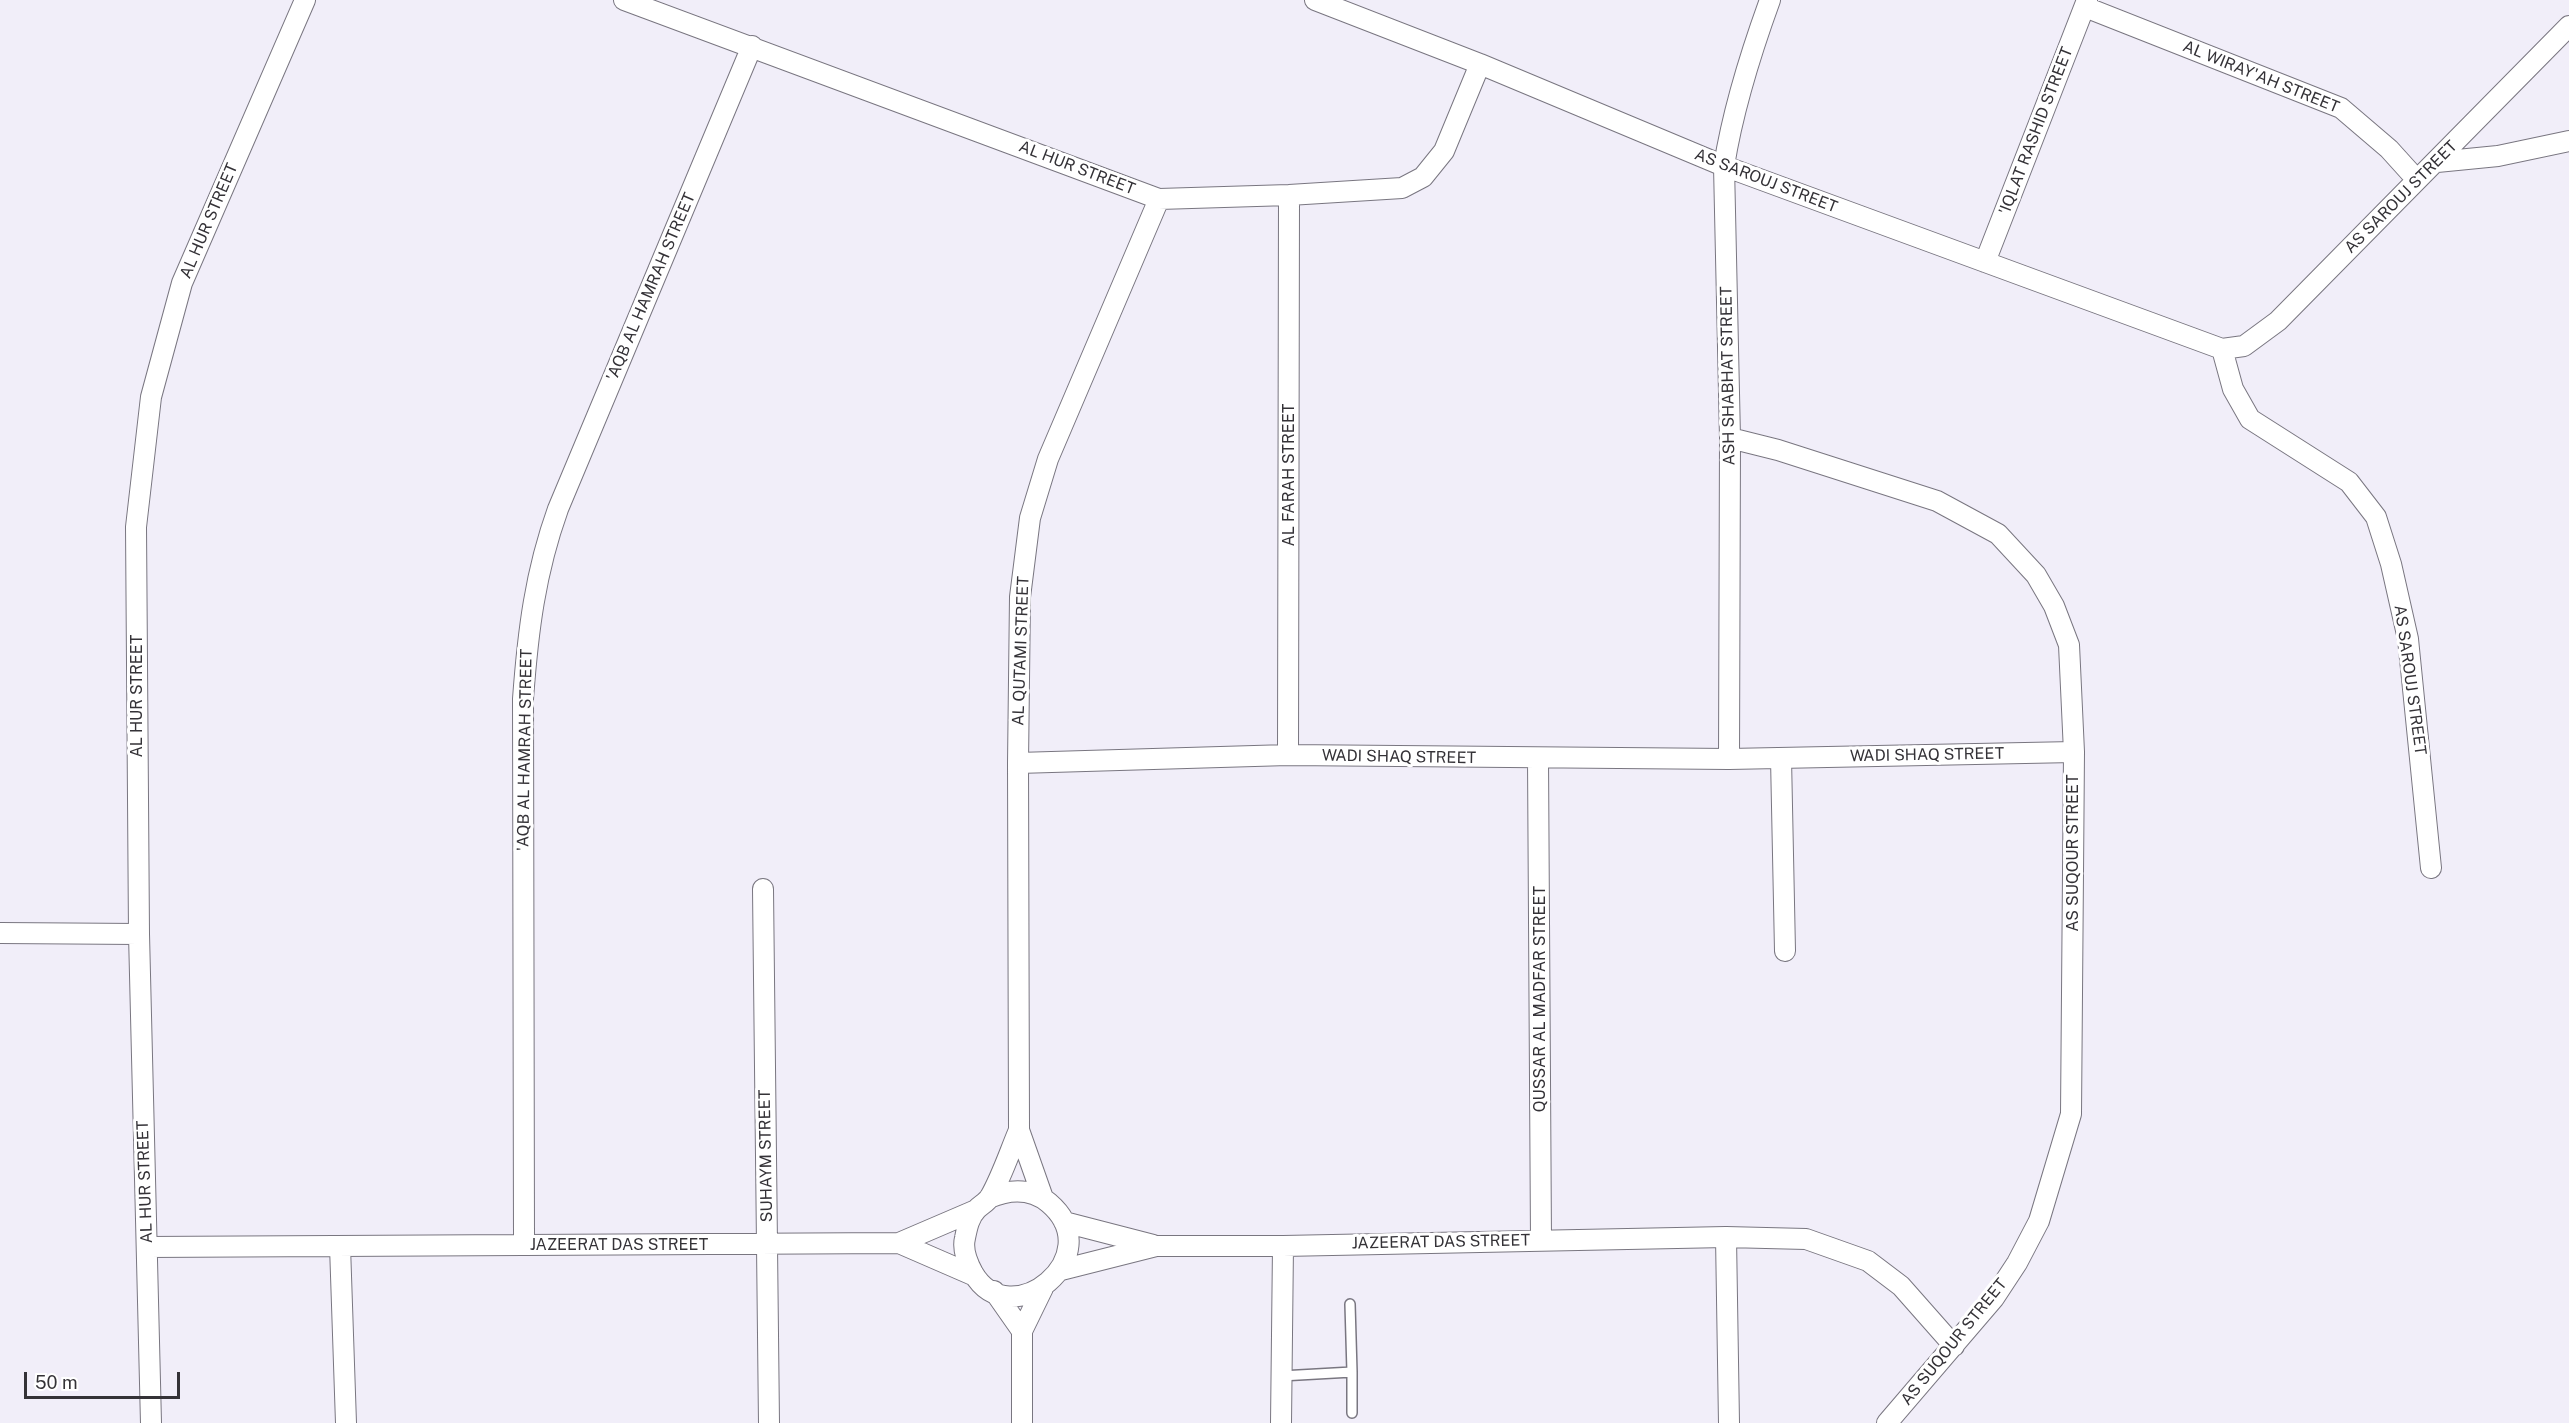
<!DOCTYPE html>
<html>
<head>
<meta charset="utf-8">
<style>
  body { margin:0 }
  #map { position:relative; width:2569px; height:1423px; overflow:hidden; background:#f1eef9; font-family:"Public Sans",sans-serif }
  canvas { display:block }
  .scale { position:absolute; left:24px; top:1372px; width:156px; height:27px; box-sizing:border-box; border:3px solid #343237; border-top:0; padding-left:8px; font-size:18px; line-height:21px; white-space:nowrap; color:#343237; -webkit-text-stroke:4px #fff; paint-order:stroke }
</style>
</head>
<body>
<div id="map">
<canvas width="2569" height="1423"></canvas>
<div class="scale">50 m</div>
</div>
<script>
const ctx = document.querySelector('canvas').getContext('2d');
ctx.lineJoin = 'round';
function strokePath(path, color, width, dash) { ctx.strokeStyle = color; ctx.lineWidth = width; ctx.lineCap = dash ? 'butt' : 'round'; ctx.setLineDash(dash || []); ctx.stroke(path); }
function drawText(font, color, halo, rows, align = 'center') {
  ctx.font = font + ' "Public Sans",sans-serif'; ctx.lineWidth = 6; ctx.setLineDash([]); ctx.textBaseline = 'middle'; ctx.strokeStyle = halo; ctx.fillStyle = color; for (const [text, x, y, turn = 0] of rows) {
    ctx.save(); ctx.translate(x, y); ctx.rotate((+turn || 0) * Math.PI / 180); ctx.textAlign = isNaN(turn) ? turn : align; if (halo) ctx.strokeText(text, 0, 0); ctx.fillText(text, 0, 0); ctx.restore();
  }
}
const lane = new Path2D(`
  M1350 1304 1352 1372
  M1281 1376 1352 1372V1413`);
const street = new Path2D(`
  M624 0 1159 199 1289 195 1402 188 1423 177 1444 151 1480 64
  M1315 0 1480 64 1724 166 2222 349 2244 346 2278 321 2569 26
  M2085 7 2341 108 2389 149 2417 180
  M2437 162 2498 156 2569 141
  M1985 262 2087 0
  M2222 349 2233 389 2250 419 2349 482 2376 517 2391 564 2408 639 2431 868
  M1730 438 1778 450 1937 501 1998 534 2036 575 2054 606 2069 645 2074 752 2071 1114 2039 1221 2017 1263 1994 1298 1887 1423
  M1288 755 1289 195
  M1781 758 1785 951
  M1538 759 1541 1240
  M1729 759 1730 438 1724 166C1733 109 1750 55 1770 0
  M1018 763 1288 755 1729 759 2074 752
  M763 889 769 1423
  M0 933 139 934
  M989 1198C1010 1189 1031 1188 1049 1203 1111 1256 1010 1337 973 1273 967 1262 962 1250 965 1238 967 1228 969 1217 977 1209 981 1205 987 1202 990 1197 1002 1176 1010 1151 1019 1130
  M1043 1198 1019 1130 1018 763 1020 597 1030 518 1048 459 1159 199
  M1064 1222 1153 1245
  M1726 1237 1729 1423
  M899 1243 975 1276
  M524 1245 523 699C528 631 535 573 558 509L752 46
  M340 1246 346 1423
  M147 1247 899 1243 976 1210
  M1061 1270 1156 1246H1283L1726 1237 1806 1239 1868 1261 1901 1286 1954 1346
  M994 1291 1022 1331
  M151 1423 139 934 136 527 151 397 182 283 305 0
  M1022 1423V1331L1043 1288
  M1281 1423 1283 1246`);
strokePath(lane, '#797680', 12);
strokePath(street, '#797680', 22);
strokePath(lane, '#fff', 9);
strokePath(street, '#fff', 20);
drawText('16px', '#343237', '#fff', [
  ["AL WIRAY'AH STREET",2261,77,22],
  ["'IQLAT RASHID STREET",2036,131,-69],
  ["AL HUR STREET",1077,168,21],
  ["AS SAROUJ STREET",1766,181,21],
  ["AS SAROUJ STREET",2401,197,-45],
  ["AL HUR STREET",209,221,-67],
  ["'AQB AL HAMRAH STREET",651,287,-67],
  ["ASH SHABHAT STREET",1728,376,-91],
  ["AL FARAH STREET",1289,475,-90],
  ["AL QUTAMI STREET",1021,651,-88],
  ["AS SAROUJ STREET",2410,680,82],
  ["AL HUR STREET",137,696,-90],
  ["'AQB AL HAMRAH STREET",525,750,-89],
  ["WADI SHAQ STREET",1927,755,-1],
  ["WADI SHAQ STREET",1399,757,1],
  ["AS SUQOUR STREET",2073,853,-90],
  ["QUSSAR AL MADFAR STREET",1540,999,-90],
  ["SUHAYM STREET",766,1156,-91],
  ["AL HUR STREET",145,1182,-92],
  ["JAZEERAT DAS STREET",1441,1242,-1],
  ["JAZEERAT DAS STREET",619,1245],
  ["AS SUQOUR STREET",1954,1342,-51]
]);
</script>
</body>
</html>
